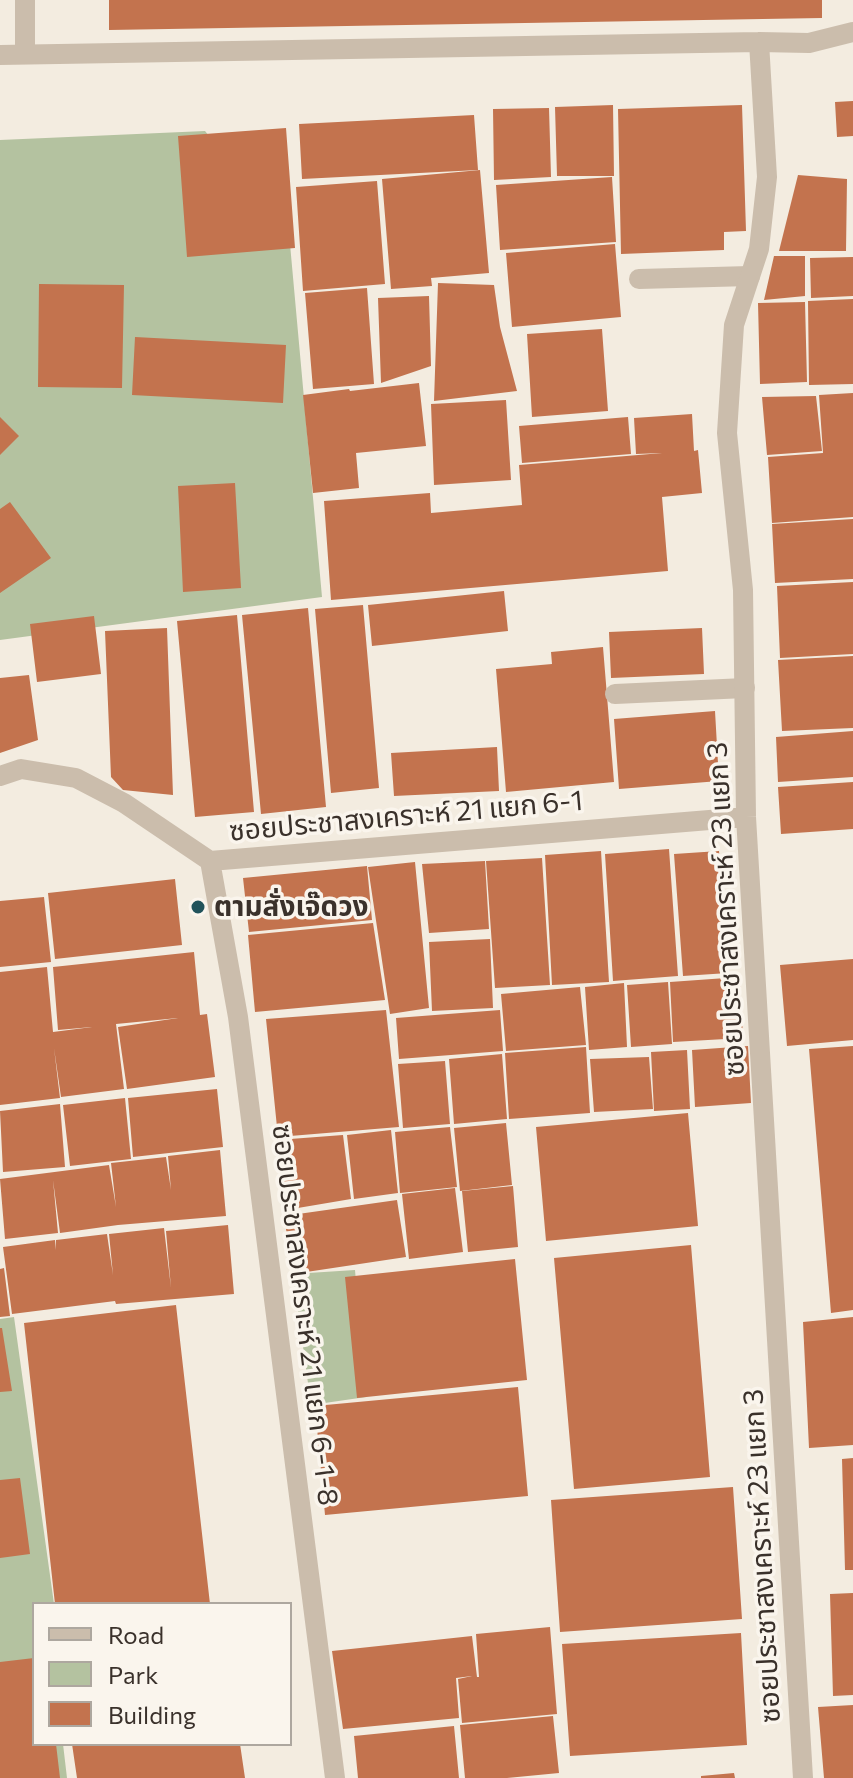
<!DOCTYPE html>
<html>
<head>
<meta charset="utf-8">
<style>
  body { margin:0 }
  #map { position:relative; width:853px; height:1778px; overflow:hidden; background:#f3ece0; font-family:Commissioner,sans-serif }
  canvas { display:block }
  .legend { position:absolute; left:32px; top:1602px; width:260px; height:144px; box-sizing:border-box; background:#faf5ed; border:2px solid #ada79f; margin:0; padding:10px 14px; list-style:none; font-size:24px; color:#3a312b }
  .legend li { display:flex; align-items:center; gap:16px; height:40px }
  .legend b { width:40px; border:2px solid #ada79f }
</style>
</head>
<body>
<div id="map">
<canvas width="853" height="1778"></canvas>
<ul class="legend">
<li><b style="height:10px;background:#cbbdac"></b>Road</li>
<li><b style="height:22px;background:#b4c2a0"></b>Park</li>
<li><b style="height:22px;background:#c3734e"></b>Building</li>
</ul>
</div>
<script>
const ctx = document.querySelector('canvas').getContext('2d');
ctx.lineJoin = 'round';
function fill(path, color) { ctx.fillStyle = color; ctx.fill(path, 'evenodd'); }
function strokePath(path, color, width, dash) { ctx.strokeStyle = color; ctx.lineWidth = width; ctx.lineCap = dash ? 'butt' : 'round'; ctx.setLineDash(dash || []); ctx.stroke(path); }
function drawText(font, color, halo, rows, align = 'center') {
  ctx.font = font + ' Commissioner,"Noto Sans Thai",sans-serif'; ctx.lineWidth = 7; ctx.setLineDash([]); ctx.textBaseline = 'middle'; ctx.strokeStyle = halo; ctx.fillStyle = color; for (const [text, x, y, turn = 0] of rows) {
    ctx.save(); ctx.translate(x, y); ctx.rotate((+turn || 0) * Math.PI / 180); ctx.textAlign = isNaN(turn) ? turn : align; if (halo) ctx.strokeText(text, 0, 0); ctx.fillText(text, 0, 0); ctx.restore();
  }
}
fill(new Path2D(`
  M205 131 289 233 322 597 0 640V140Z
  M355 1270 366 1397 311 1405 293 1274Z
  M14 1317 54 1604H34V1744H63L67 1778H0V1319Z`), '#b4c2a0');
fill(new Path2D(`
  M109 0H822V18L109 30Z
  M853 101V136L837 137 835 102Z
  M613 105 614 176H557L555 107Z
  M742 105 746 231 724 232V250L621 254 618 109Z
  M549 108 551 177 494 180 493 109Z
  M474 115 478 170 302 179 299 124Z
  M286 128 295 248 187 257 178 136Z
  M480 170 489 273 431 278 432 286 391 289 382 179Z
  M798 175 847 179 846 251H779Z
  M612 177 616 242 500 250 496 185Z
  M377 181 385 284 303 291 296 187Z
  M615 244 621 317 512 327 506 253Z
  M774 256H805V296L764 300Z
  M853 257V296L811 298 810 258Z
  M438 283 494 285 500 327 517 391 434 401Z
  M39 284 124 285 122 388 38 387Z
  M367 288 374 384 313 389 305 293Z
  M429 296 431 366 381 383 378 298Z
  M853 299V384L809 385 808 301Z
  M805 302 807 382 760 384 758 303Z
  M602 329 608 411 532 417 527 334Z
  M135 337 286 345 283 403 132 395Z
  M419 383 426 446 356 453 359 488 313 493 303 395 349 389 350 391Z
  M853 393V517L772 523 768 457 823 453 819 395Z
  M816 396 822 451 767 455 762 397Z
  M506 400 511 480 434 485 431 404Z
  M692 414 694 451 698 450 702 493 662 497 668 571 331 600 324 501 430 493 431 513 522 505 519 465 662 453 636 454 634 418Z
  M0 417 19 436 0 455Z
  M628 417 631 454 522 463 519 426Z
  M235 483 241 588 183 592 178 486Z
  M10 502 51 558 0 593V509Z
  M853 519V579L775 583 772 524Z
  M853 582V654L780 658 777 586Z
  M504 591 508 631 372 646 368 605Z
  M363 605 379 788 331 793 315 609Z
  M308 608 326 807 261 814 242 615Z
  M237 615 254 812 195 817 177 621Z
  M94 616 101 674 37 682 30 624Z
  M167 628 173 795 123 790 111 777 105 631Z
  M702 628 704 674 611 678 609 632Z
  M603 647 614 782 506 792 496 669 552 664 551 652Z
  M853 656V728L782 731 778 660Z
  M29 675 38 740 0 753V678Z
  M715 711 719 781 619 789 614 719Z
  M853 731V777L778 782 776 737Z
  M497 747 499 791 394 796 391 753Z
  M853 782V829L781 834 778 787Z
  M669 849 678 976 613 981 605 854Z
  M601 851 609 982 552 985 545 855Z
  M719 851 728 973 683 976 674 854Z
  M542 858 550 985 495 988 486 861Z
  M485 861 489 929 429 933 422 864Z
  M415 862 429 1008 390 1014 368 867Z
  M367 866 372 920 249 932 243 878Z
  M175 879 182 945 55 959 48 893Z
  M44 897 51 962 0 967V901Z
  M373 923 385 1000 255 1012 248 935Z
  M490 939 493 1008 432 1011 429 942Z
  M194 952 200 1015 207 1014 215 1077 127 1089 118 1027 178 1018 116 1024 124 1089 61 1097 54 1048 60 1098 0 1105V972L47 967 53 1032 92 1027 58 1030 53 967Z
  M853 959V1040L787 1046 780 965Z
  M740 977 743 1038 673 1042 670 982Z
  M668 982 672 1044 631 1047 627 985Z
  M624 983 627 1047 589 1050 585 987Z
  M580 987 586 1045 506 1051 501 994Z
  M386 1010 399 1127 278 1137 266 1019Z
  M500 1010 503 1051 399 1059 396 1018Z
  M748 1046 751 1103 695 1107 692 1050Z
  M853 1046V1310L831 1313 809 1049Z
  M586 1047 590 1113 509 1119 505 1053Z
  M687 1050 690 1109 654 1111 651 1052Z
  M502 1054 507 1119 454 1124 449 1059Z
  M649 1057 653 1109 594 1112 590 1059Z
  M445 1061 450 1124 403 1128 398 1064Z
  M217 1089 223 1147 133 1157 128 1098Z
  M125 1098 131 1159 70 1166 63 1105Z
  M60 1104 65 1167 3 1172 0 1111Z
  M688 1113 698 1226 546 1241 536 1127Z
  M506 1123 512 1185 460 1191 454 1128Z
  M450 1127 457 1187 400 1193 395 1132Z
  M391 1130 398 1193 354 1199 347 1135Z
  M343 1135 351 1199 286 1210 277 1140Z
  M220 1150 226 1216 118 1225 60 1233 53 1180 58 1233 5 1239 0 1179 109 1165 116 1207 111 1163 166 1157 171 1190 168 1156Z
  M513 1186 518 1247 468 1252 462 1191Z
  M455 1188 463 1252 409 1259 402 1194Z
  M397 1200 406 1257 293 1274 284 1216Z
  M228 1225 234 1294 116 1304 115 1301 12 1314 3 1247 55 1240 56 1250V1240L107 1234 113 1275 109 1234 164 1228 171 1288 166 1231Z
  M691 1245 710 1477 574 1489 554 1258Z
  M515 1259 527 1380 357 1398 345 1277Z
  M4 1268 10 1316 0 1317V1269Z
  M176 1305 210 1604H55L24 1323Z
  M853 1317V1445L809 1448 803 1322Z
  M0 1328H2L12 1391 0 1392Z
  M518 1387 528 1496 325 1515 315 1406Z
  M853 1458V1570H845L842 1459Z
  M20 1478 30 1554 0 1558V1480Z
  M733 1487 742 1619 560 1632 551 1500Z
  M853 1593V1695L833 1696 830 1594Z
  M550 1627 557 1714 462 1723 458 1679 472 1676 456 1678 459 1718 343 1729 332 1651 472 1636 477 1677H479L476 1634Z
  M741 1633 747 1745 570 1756 562 1644Z
  M34 1658V1744H56L60 1778H0V1662Z
  M853 1705V1778H824L818 1707Z
  M553 1716 559 1773 507 1778H465L460 1725Z
  M454 1726 459 1778H358L354 1736Z
  M72 1744H240L245 1778H77Z
  M734 1773 735 1778H701V1776Z`), '#c3734e');
strokePath(new Path2D(`
  M639 279 750 276
  M615 694 745 688`), '#cbbdac', 20);
strokePath(new Path2D(`
  M759 42 767 177 759 249 734 325 727 433 743 590 746 817 803 1778
  M25 54V0
  M0 55 759 42 809 43 853 32
  M0 776 21 769 76 778 124 803 210 861 746 817
  M210 861 238 1017 335 1778`), '#cbbdac', 20);
for (const [x, y, r, color] of [
  [198,907,8,"#21535b"]
]) { const dot = new Path2D(); dot.arc(x, y, r, 0, 2 * Math.PI); ctx.fillStyle = color; ctx.fill(dot); strokePath(dot, '#faf5ed', 3); }
drawText('28px', '#3a312b', '#faf5ed', [
  ["ซอยประชาสงเคราะห์ 21 แยก 6-1",406,816,-5],
  ["ซอยประชาสงเคราะห์ 23 แยก 3",726,909,-93],
  ["ซอยประชาสงเคราะห์ 21 แยก 6-1-8",305,1315,83],
  ["ซอยประชาสงเคราะห์ 23 แยก 3",762,1556,-93]
]);
drawText('bold 28px', '#3a312b', '#faf5ed', [
  ["ตามสั่งเจ๊ดวง",214,907]
], 'left');
</script>
</body>
</html>
